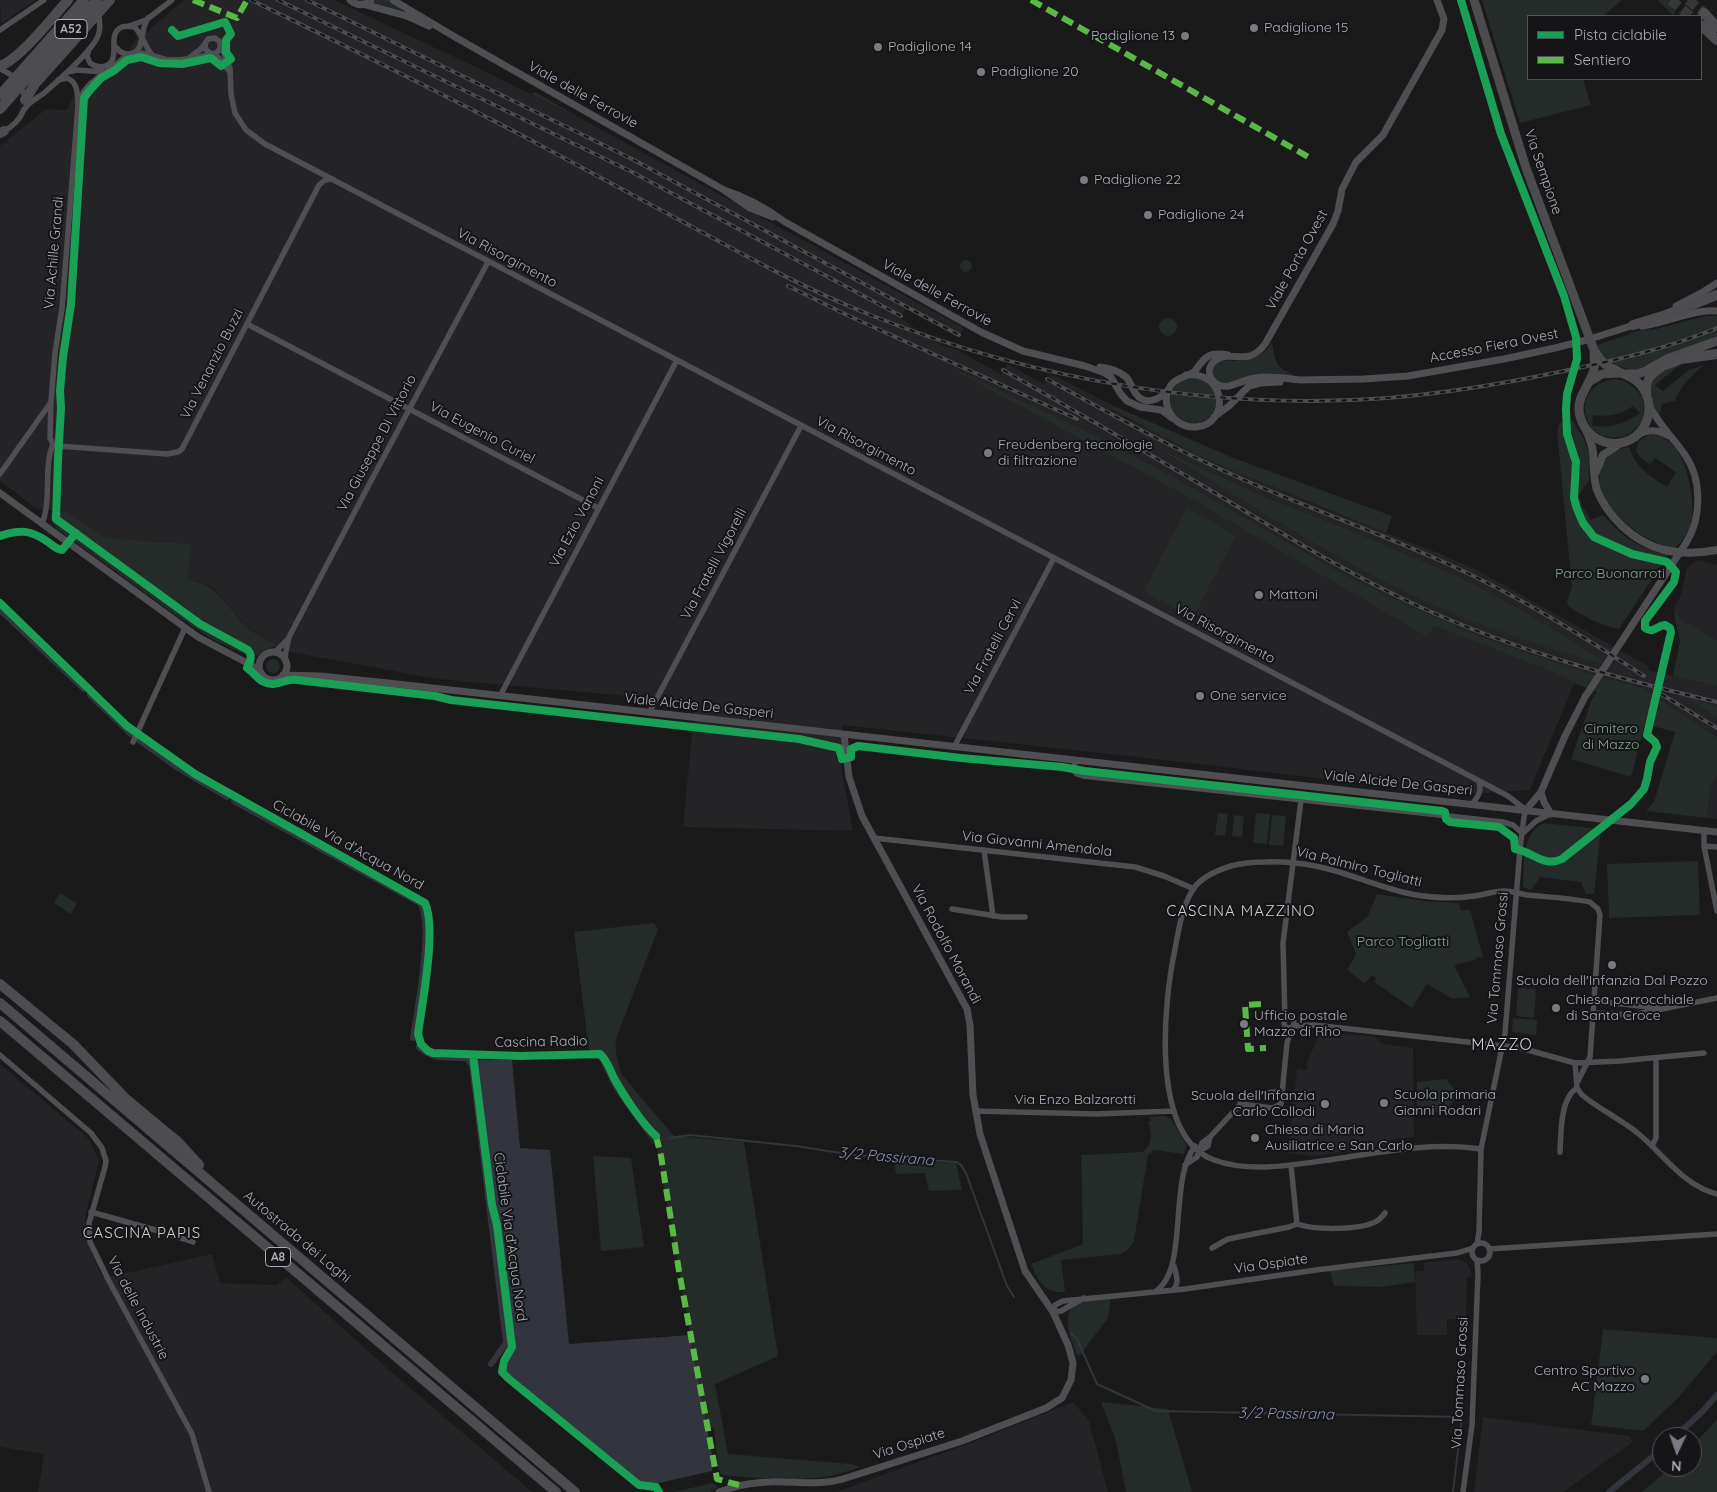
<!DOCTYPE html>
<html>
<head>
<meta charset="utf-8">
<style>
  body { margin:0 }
  #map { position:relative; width:1717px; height:1492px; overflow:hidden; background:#1a1a1a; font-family:Quicksand,sans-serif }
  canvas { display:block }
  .legend { position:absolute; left:1527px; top:15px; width:175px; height:65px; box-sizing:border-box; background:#151416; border:1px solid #525158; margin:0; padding:6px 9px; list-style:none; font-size:15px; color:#adadba }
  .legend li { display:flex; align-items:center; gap:10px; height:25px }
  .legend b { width:25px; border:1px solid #525158 }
  .north { position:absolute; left:1652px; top:1427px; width:50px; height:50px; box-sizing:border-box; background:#151416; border:1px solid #525158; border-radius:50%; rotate:183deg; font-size:14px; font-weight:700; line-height:20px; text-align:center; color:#adadba }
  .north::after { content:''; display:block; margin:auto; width:18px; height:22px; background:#7a7a82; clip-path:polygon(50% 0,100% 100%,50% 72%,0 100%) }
</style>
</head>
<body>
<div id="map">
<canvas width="1717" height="1492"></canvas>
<ul class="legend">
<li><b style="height:6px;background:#1a9f57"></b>Pista ciclabile</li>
<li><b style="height:6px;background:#58b947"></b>Sentiero</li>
</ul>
<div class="north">N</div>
</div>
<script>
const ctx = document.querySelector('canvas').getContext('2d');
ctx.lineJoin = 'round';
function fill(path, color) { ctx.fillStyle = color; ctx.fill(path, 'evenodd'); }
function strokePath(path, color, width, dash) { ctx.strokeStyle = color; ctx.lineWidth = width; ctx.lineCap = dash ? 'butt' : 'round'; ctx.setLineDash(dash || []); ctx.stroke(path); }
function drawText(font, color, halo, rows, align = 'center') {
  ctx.font = font + ' Quicksand,sans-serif'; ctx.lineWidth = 4; ctx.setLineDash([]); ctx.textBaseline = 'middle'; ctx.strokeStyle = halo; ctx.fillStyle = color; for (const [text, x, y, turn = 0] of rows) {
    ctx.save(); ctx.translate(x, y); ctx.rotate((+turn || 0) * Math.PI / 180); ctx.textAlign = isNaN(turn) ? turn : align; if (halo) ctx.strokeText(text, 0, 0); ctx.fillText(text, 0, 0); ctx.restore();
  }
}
fill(new Path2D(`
  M0 0H35L1 24Z
  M184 0H334L478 68 591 124 964 328 958 337 905 309 900 318 939 344 957 350 1001 374 1007 364 1044 384 1049 375 1057 377 1114 406 1111 410 1197 455 1324 509 1441 554 1477 570 1650 667 1648 670 1717 686V706L1688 698 1717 717V737L1642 688 1588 673 1508 646 1471 633 1386 595 1334 569 1188 485 1138 458 1080 428 940 363 1193 500 1427 637 1434 626 1555 673 1574 683 1530 790 1459 795 1165 760 842 725 841 767 853 831 683 827 695 702 437 679 291 652 260 636 246 626 218 593 210 586 199 582 188 580 190 544 108 538 66 512 37 509 0 481V146L46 109 67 110 71 100 117 73 127 57 133 43ZM1155 447 1258 494 1352 531 1460 577 1526 612 1613 667 1514 636 1474 621 1404 591 1343 559Z
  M1698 560 1717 565V640L1682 620 1674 608 1681 595 1687 568Z
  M1717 775V819L1707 818 1710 788Z
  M1326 1032 1374 1037 1384 1044 1413 1048 1414 1137 1390 1140 1386 1145 1313 1156 1288 1153 1297 1069 1306 1070 1308 1066 1306 1065 1318 1037 1322 1033Z
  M0 1064 89 1139 99 1161 85 1217 87 1242 102 1277 113 1276 212 1254 220 1283 277 1285 286 1277 388 1369 532 1492H38L44 1454 0 1447Z
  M1459 1259 1466 1262 1471 1271V1277H1467L1466 1319H1447V1335H1417L1415 1271H1424V1263Z
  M1073 1402 1089 1421 1108 1492H836L981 1439Z
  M1483 1417 1629 1436 1633 1442 1563 1492H1474Z`), '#242426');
fill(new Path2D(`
  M376 0H391L410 12 373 3Z
  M1482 0H1622L1603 16H1528V79H1583L1591 105 1520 123Z
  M1657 0H1673L1675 9 1674 16Z
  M535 92 591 124 531 94Z
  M960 266a6 6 0 1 1 12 0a6 6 0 1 1-12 0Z
  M1705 316H1717V337L1635 370 1616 366 1608 362 1601 356 1597 345 1642 330 1656 329Z
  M1159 327a9 9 0 1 1 18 0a9 9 0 1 1-18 0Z
  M1272 342C1275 358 1274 368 1293 374V376C1279 375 1265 372 1251 375 1243 377 1234 384 1225 383 1214 383 1207 369 1218 363 1223 360 1227 360 1233 361 1251 361 1262 358 1272 342Z
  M929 357 1080 428 1138 458 1188 485 1334 569 1386 595 1471 633 1508 646 1588 673 1642 688 1717 737V775L1710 788 1707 818 1646 811 1654 802 1675 732 1645 724 1631 777 1571 759 1592 699 1597 692 1574 683 1555 673 1434 626 1427 637 1193 500Z
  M1681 364 1655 385 1663 391 1689 370 1704 365C1693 374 1679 387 1675 401L1662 404 1660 416 1663 423C1661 420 1657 416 1656 413 1654 407 1650 385 1651 381L1663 371Z
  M1170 401a23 23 0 1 1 46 0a23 23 0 1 1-46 0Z
  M1616 379C1636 383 1651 400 1641 422 1637 428 1631 434 1624 436 1582 449 1566 384 1616 379ZM1633 406 1640 413C1625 424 1611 428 1592 426L1593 415C1609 417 1620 415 1633 406Z
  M1114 406 1231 457 1392 516 1386 533 1229 469 1197 455 1111 409Z
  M1573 421 1584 439 1589 454V480L1579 495 1582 506 1591 520 1603 515C1622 537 1640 549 1668 555L1619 629C1600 625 1584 617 1568 606L1567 600 1572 587 1557 431 1560 423Z
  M1648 435C1683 430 1695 492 1692 518 1691 530 1683 540 1675 548 1644 544 1587 502 1602 467 1607 454 1615 450 1629 447 1636 468 1649 475 1667 487L1676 472 1655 458 1650 464 1640 457 1636 452 1638 442Z
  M1148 443 1258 494 1352 531 1460 577 1526 612 1615 668C1543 647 1470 624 1403 591 1314 547 1232 492 1148 443Z
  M1187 507 1236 536 1192 619 1144 591Z
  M55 511 66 512 108 538 191 544 188 580C220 585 225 605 245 625 254 634 267 640 278 645L265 650 259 655 250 657 212 639 177 616 56 528 50 519 51 514Z
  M1674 608 1682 620 1717 640V686L1673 676 1680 641 1675 620Z
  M266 666a7 7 0 1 1 14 0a7 7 0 1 1-14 0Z
  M1686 697 1717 706V717Z
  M1218 813 1228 814 1225 836 1215 835Z
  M1256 813 1270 814 1267 844 1253 843Z
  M1234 815 1244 816 1242 837 1232 836Z
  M1272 815 1286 816 1283 846 1269 845Z
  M1544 823 1601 829 1594 894H1586L1581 882 1540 877 1531 890 1523 887C1525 865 1520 833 1544 823Z
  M1698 861 1700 915 1609 918 1607 864Z
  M60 893 77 903 71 914 54 903Z
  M1377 894 1425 901 1459 903 1461 911 1470 909 1483 958 1477 957 1475 960 1454 965 1470 997 1453 999 1427 984 1412 1008 1374 982 1376 978 1372 975 1365 984 1347 970 1356 954 1347 932 1368 916Z
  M654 923 658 929 616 1039C615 1052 617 1062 622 1075L674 1136 744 1142 778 1356 715 1384 728 1454 851 1464 861 1467C849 1471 836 1475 823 1477 790 1481 755 1478 722 1475L718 1467 714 1428 707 1427 657 1149 615 1092 599 1060 590 1059 574 932Z
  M1518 988 1536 989 1534 1018 1516 1016Z
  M1513 1018 1537 1020 1536 1035 1512 1032Z
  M1446 1079 1456 1091 1483 1089 1482 1095 1457 1097 1445 1111 1417 1115V1082Z
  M1164 1116 1171 1119 1187 1146 1184 1154 1154 1150 1148 1155 1134 1241C1131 1248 1127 1251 1120 1254L1061 1260 1065 1292C1060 1292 1056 1292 1052 1291 1042 1288 1034 1272 1031 1264L1083 1244 1081 1155 1142 1152C1153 1145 1152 1134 1148 1122L1151 1121 1150 1117Z
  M593 1156 631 1158 644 1247 601 1251Z
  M894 1161 956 1163 962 1190 929 1191 925 1173 896 1174Z
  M1414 1263 1415 1282 1380 1287 1334 1286 1330 1271Z
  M1111 1298 1108 1318 1079 1356 1076 1353C1071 1337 1057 1308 1083 1302 1092 1299 1102 1299 1111 1298Z
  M1603 1329 1717 1338V1352L1678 1398 1643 1431 1591 1425Z
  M1101 1402 1168 1409 1192 1492H1126L1116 1441Z
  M1717 1420V1492H1642L1671 1467H1692V1446Z
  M713 1483 718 1487 710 1492H674Z`), '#242b28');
fill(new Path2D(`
  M476 1060H512L520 1148 550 1150 569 1344 690 1335 712 1454V1471L659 1483 657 1485 644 1486 503 1369 514 1347Z`), '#32353e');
strokePath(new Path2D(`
  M467 1058 599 1057 603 1060 624 1099 656 1142
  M670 1138 690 1135 796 1146 853 1155 957 1162 961 1165 966 1173 1007 1286 1014 1297
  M1071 1334 1077 1339 1097 1384 1156 1411 1462 1417 1453 1492`), '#32353e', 2);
strokePath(new Path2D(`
  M0 610 84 689
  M90 695 131 734
  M139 740 178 768 227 797
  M234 801 420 903C434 923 417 1011 413 1038
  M419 1047C431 1060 451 1057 467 1058L472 1065 506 1343 491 1364
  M1675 1437 1702 1412 1717 1395
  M1609 1492 1662 1449`), '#32353e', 6);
strokePath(new Path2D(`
  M1671 0 1690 16
  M1688 0 1704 13`), '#37373a', 10, [10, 5]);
strokePath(new Path2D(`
  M129 26 146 20 172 0
  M0 30 44 0
  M206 42 205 46 206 50 219 58 229 71
  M114 45C117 50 120 53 127 54 146 55 139 31 148 18
  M221 46 230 68 231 94 235 113 246 130 265 144 1508 796 1526 810 1524 817 1520 849 1505 1033 1481 1149 1479 1232 1477 1244
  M89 49 87 56 90 63C94 66 99 68 105 66 123 60 105 34 122 27 126 26 130 26 134 27 140 30 146 49 153 56
  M0 69C15 75 22 84 25 99
  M68 72 77 70 103 72
  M79 101C85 85 97 78 110 69 118 64 123 56 132 54 145 50 158 59 170 60 185 61 202 56 216 53L220 49V42L215 38 208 39 201 49 190 57
  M24 110C29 101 37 99 44 93 57 82 92 51 98 36 101 29 100 21 98 13
  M2 132C13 127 20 120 24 109
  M247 324 598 508
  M53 444 58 446 167 454 178 452 182 449 319 185 325 180 330 179
  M0 474 51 402
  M42 524C52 499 43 469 53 444L50 438 51 402 55 353 62 308 78 106C77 95 79 83 67 78L58 80
  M275 652 288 639
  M285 660 286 651 289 637 373 477 488 262
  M500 696 677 360
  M649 713 801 426
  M133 742 185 628
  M954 747 1054 558
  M1075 760 1074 771 1077 774 1083 776 1503 822 1513 825 1522 833
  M1472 804C1478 797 1482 791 1479 782
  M1704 830V846L1717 911
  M1522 834 1536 821 1550 814
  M874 838 1135 867 1164 876 1194 889
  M1704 846 1717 847
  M984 850 993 916
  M952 909 1002 917H1025
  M1595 1001 1658 1008
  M1594 1013 1632 1015 1717 998
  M1284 1023a5 5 0 1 1 10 0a5 5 0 1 1-10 0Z
  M1285 1020 1283 943 1301 800
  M1293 1026 1314 1025 1503 1046 1517 1047 1575 1063 1620 1061 1704 1053
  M0 1055 91 1133 102 1148 106 1161 105 1167 89 1223 90 1242 109 1281 192 1434 209 1492
  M1575 1063 1577 1088 1582 1095C1600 1110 1623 1120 1640 1135 1665 1156 1684 1186 1717 1194
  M1240 1104 1273 1108 1281 1104 1287 1043 1292 1027
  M975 1111 1096 1114 1174 1111
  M1652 1146 1656 1138V1058
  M1481 1149C1427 1141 1373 1154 1321 1161 1287 1166 1247 1172 1214 1160 1149 1136 1164 1001 1175 949 1179 929 1182 905 1194 888 1202 877 1218 870 1231 866 1242 863 1253 862 1265 862 1287 861 1310 864 1332 870 1361 878 1387 890 1416 895 1435 898 1455 899 1474 896 1484 895 1494 891 1503 891 1511 890 1519 894 1527 895 1548 897 1569 898 1590 902L1598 909 1600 915 1590 1057 1578 1081
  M1199 1151 1208 1146 1210 1137
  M1560 1152C1561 1134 1560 1098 1577 1088
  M1185 1165 1197 1157 1202 1143 1210 1137 1249 1095 1282 1091
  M1291 1165 1297 1224C1314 1230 1356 1230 1373 1223 1378 1221 1382 1217 1385 1213
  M91 1212 159 1231 193 1242
  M1472 1252a9 9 0 1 1 18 0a9 9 0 1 1-18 0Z
  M1212 1248 1228 1239 1289 1227 1297 1224
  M1489 1249 1717 1234
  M1173 1290C1180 1283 1176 1274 1174 1266
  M1156 1291C1189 1269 1168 1181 1195 1146
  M1084 1298 1061 1311 1053 1312 1055 1305 1063 1301 1185 1289 1316 1270 1457 1253 1473 1248
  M1463 1492 1472 1425 1478 1274 1477 1260`), '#4f4f53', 5.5);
strokePath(new Path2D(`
  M350 0C357 6 364 6 371 0
  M393 0 455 37 724 190 750 208 773 217
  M363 4 407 16 429 26
  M724 190C747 197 766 208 785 222L981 332 1023 351 1085 366 1105 373 1111 377 1120 393 1127 401 1140 407 1161 410 1172 418
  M1676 306 1703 292 1717 283
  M1642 326C1667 323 1692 309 1717 311
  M1100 367C1109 368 1119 371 1126 377 1131 382 1132 389 1136 394 1145 406 1159 400 1167 391
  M1186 375C1226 370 1231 424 1196 427 1174 429 1158 404 1171 385 1177 377 1186 377 1194 372 1197 369 1198 366 1201 363 1208 353 1217 353 1228 355
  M1299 380 1364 379 1408 376 1504 359 1555 348 1590 339 1637 324
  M1301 380C1286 379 1269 375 1255 378 1246 379 1238 384 1229 386 1212 389 1202 370 1216 360 1233 349 1247 368 1265 344L1333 224 1338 211 1342 189 1356 162 1383 135 1442 30 1444 19 1437 0
  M1214 417 1229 406 1249 386 1260 383 1280 382
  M1639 434C1649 429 1659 430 1669 436
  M0 493 198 637 249 664 260 671
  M259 666a14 14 0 1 1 28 0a14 14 0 1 1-28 0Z
  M283 675 320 676 388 683 1717 832
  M1541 792 1544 802 1551 814
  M1526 810 1541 792 1565 736 1585 697 1686 543C1702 518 1702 479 1685 455 1673 437 1658 424 1649 405
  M719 1492C740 1484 762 1481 784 1482 804 1482 823 1485 843 1479L962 1441 1046 1408 1062 1398 1071 1380 1073 1363 1068 1345 1053 1312 1025 1271 980 1134 973 1095 970 1025 967 1009 862 816 849 777 844 735`), '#4f4f53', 7);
strokePath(new Path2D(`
  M1586 430C1589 437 1592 444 1593 452 1594 465 1593 477 1597 490 1602 504 1611 515 1621 525 1649 552 1680 557 1717 550
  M1596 472 1603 455 1621 443`), '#4e4e51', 8);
strokePath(new Path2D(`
  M1474 0 1526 168 1594 350C1594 357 1595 363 1594 369 1590 386 1575 397 1580 416 1589 452 1640 453 1648 416 1652 400 1644 384 1630 377 1622 373 1613 370 1606 365 1601 361 1597 355 1594 350
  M1627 374H1637L1646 371 1667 359 1717 341
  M1589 382 1602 374 1619 373
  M1647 394C1645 379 1650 375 1662 367`), '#4c4c4f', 9);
strokePath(new Path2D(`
  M1704 13 1717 27
  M1701 25 1717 40
  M0 66C20 59 53 17 68 0
  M0 95 84 0
  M25 100 35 84 110 0
  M0 109 97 0
  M0 133 4 131
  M1633 325 1666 315 1717 295
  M1665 365 1681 359 1717 354
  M0 984 73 1044 125 1098 177 1141 199 1165
  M0 1003 575 1492
  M0 1021 556 1492`), '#4d4c50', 10);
const rail = new Path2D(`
  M251 0C347 47 444 94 538 144 596 175 653 206 711 237 764 266 817 294 873 316 1033 380 1216 411 1388 398 1446 393 1502 384 1559 372 1613 361 1666 349 1717 328
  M278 0 632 172 901 316
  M307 0 630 158 959 335
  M788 286 849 316 1077 419
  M1003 370C1072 409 1141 449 1210 490 1281 533 1353 577 1429 611 1521 652 1619 679 1717 702
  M1047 379C1111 414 1175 450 1242 479 1310 509 1380 533 1448 564 1517 595 1581 635 1644 676
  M1661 694 1717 728`);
strokePath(rail, '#4c4c4f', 4);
strokePath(rail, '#151416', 2, [5.5]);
strokePath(new Path2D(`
  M193 0 237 18 247 0
  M1031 0 1312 159
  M1261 1004 1245 1005 1248 1049 1266 1048
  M656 1136 661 1156 679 1271 717 1479 739 1485`), '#58b947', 6, [12, 6]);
strokePath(new Path2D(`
  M172 30 178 36 225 22 231 34 226 40V52L231 59 221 66 211 58 182 64 159 63 141 57 127 60 115 70 101 78 90 90 84 98 71 304 63 357 60 391 61 408 58 459 56 519 200 624 248 650C253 656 250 662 247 668 253 672 257 678 262 681 276 689 283 678 297 680L435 696 451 700 799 739 839 748 842 759 851 757V749L858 746 961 758 1062 767 1085 771 1442 811 1445 812 1446 819 1450 822 1499 827 1514 838 1515 849C1532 851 1544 868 1562 859L1631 804 1644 789 1647 779 1650 762 1657 747 1655 742 1647 735 1671 632 1670 628 1665 625C1656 626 1654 634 1645 628V621L1674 582 1676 572 1667 562 1632 554 1594 537 1583 523 1577 509 1574 498 1576 462 1567 434 1566 409 1567 394 1577 359 1576 337 1564 296 1501 134 1461 0
  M0 536C20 529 31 530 48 542 53 546 56 549 62 550L76 533
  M0 603 127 726 195 774 425 903C437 928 422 1004 418 1034L421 1044 428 1051 433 1053 520 1056 600 1054C607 1060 610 1070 614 1078 622 1093 643 1125 656 1136
  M473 1055 492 1205 497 1225 512 1347 504 1361 502 1372 509 1379 639 1485 656 1487 659 1492`), '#1a9f57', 8);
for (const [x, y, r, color] of [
  [1254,28,5,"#7a7a82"],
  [1185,36,5,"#7a7a82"],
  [878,47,5,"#7a7a82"],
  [981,72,5,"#7a7a82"],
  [1084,180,5,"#7a7a82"],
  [1148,215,5,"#7a7a82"],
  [988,453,5,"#7a7a82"],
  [1259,595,5,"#7a7a82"],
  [1200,696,5,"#7a7a82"],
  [1612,965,5,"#7a7a82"],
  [1556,1008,5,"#7a7a82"],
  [1244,1024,5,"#7a7a82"],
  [1384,1103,5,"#7a7a82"],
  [1325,1104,5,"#7a7a82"],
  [1255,1138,5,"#7a7a82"],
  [1645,1379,5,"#7a7a82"]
]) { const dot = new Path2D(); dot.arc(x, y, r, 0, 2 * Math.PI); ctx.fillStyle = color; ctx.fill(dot); strokePath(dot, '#151416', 2); }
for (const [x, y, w] of [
  [71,29,32],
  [278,1257,25]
]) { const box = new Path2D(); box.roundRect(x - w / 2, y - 9.5, w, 19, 4); ctx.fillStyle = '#151416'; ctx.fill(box); strokePath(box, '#adadba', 1); }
drawText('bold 12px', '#adadba', null, [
  ["A52",71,29],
  ["A8",278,1257]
]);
drawText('14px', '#adadba', '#151416', [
  ["Padiglione 15",1264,28],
  ["Padiglione 13",1175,36,"right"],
  ["Padiglione 14",888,47],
  ["Padiglione 20",991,72],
  ["Padiglione 22",1094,180],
  ["Padiglione 24",1158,215],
  ["Freudenberg tecnologie",998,445],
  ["di filtrazione",998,461],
  ["Mattoni",1269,595],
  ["One service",1210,696],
  ["Scuola dell'Infanzia Dal Pozzo",1612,981,"center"],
  ["Chiesa parrocchiale",1566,1000],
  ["di Santa Croce",1566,1016],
  ["Ufficio postale",1254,1016],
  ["Mazzo di Rho",1254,1032],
  ["Scuola primaria",1394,1095],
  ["Gianni Rodari",1394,1111],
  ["Scuola dell'Infanzia",1315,1096,"right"],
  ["Carlo Collodi",1315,1112,"right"],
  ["Chiesa di Maria",1265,1130],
  ["Ausiliatrice e San Carlo",1265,1146],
  ["Centro Sportivo",1635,1371,"right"],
  ["AC Mazzo",1635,1387,"right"]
], 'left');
drawText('14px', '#adadba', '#151416', [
  ["Viale delle Ferrovie",583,95,29],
  ["Via Sempione",1543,172,71],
  ["Via Achille Grandi",54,253,-85],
  ["Via Risorgimento",507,258,28],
  ["Viale Porta Ovest",1297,260,-61],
  ["Viale delle Ferrovie",937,293,29],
  ["Accesso Fiera Ovest",1494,346,-11],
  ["Via Venanzio Buzzi",212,364,-63],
  ["Via Eugenio Curiel",482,433,28],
  ["Via Giuseppe Di Vittorio",377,443,-62],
  ["Via Risorgimento",866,446,28],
  ["Via Ezio Vanoni",577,522,-62],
  ["Via Fratelli Vigorelli",714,564,-62],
  ["Via Risorgimento",1225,634,28],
  ["Via Fratelli Cervi",993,647,-62],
  ["Viale Alcide De Gasperi",699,706,6],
  ["Viale Alcide De Gasperi",1398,783,6],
  ["Via Giovanni Amendola",1037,844,6],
  ["Ciclabile Via d’Acqua Nord",348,845,29],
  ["Via Palmiro Togliatti",1359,867,14],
  ["Via Rodolfo Morandi",946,944,62],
  ["Via Tommaso Grossi",1498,958,-85],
  ["Cascina Radio",541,1042,-1],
  ["Via Enzo Balzarotti",1075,1100],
  ["Autostrada dei Laghi",297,1237,40],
  ["Ciclabile Via d’Acqua Nord",510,1237,82],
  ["Via Ospiate",1271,1264,-8],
  ["Via delle Industrie",138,1308,62],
  ["Via Tommaso Grossi",1460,1383,-87],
  ["Via Ospiate",909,1444,-18]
]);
drawText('14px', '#86a391', '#151416', [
  ["Parco Buonarroti",1610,574],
  ["Cimitero",1611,729],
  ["di Mazzo",1611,745],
  ["Parco Togliatti",1403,942]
]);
ctx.letterSpacing = '1px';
drawText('15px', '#ceced6', '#151416', [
  ["CASCINA MAZZINO",1241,911],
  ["CASCINA PAPIS",142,1233]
]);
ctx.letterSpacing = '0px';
drawText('italic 15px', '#8790b1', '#151416', [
  ["3/2 Passirana",886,1157,5],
  ["3/2 Passirana",1286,1414,1]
]);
ctx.letterSpacing = '1px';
drawText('16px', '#ceced6', '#151416', [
  ["MAZZO",1502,1045]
]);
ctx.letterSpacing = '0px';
</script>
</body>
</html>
